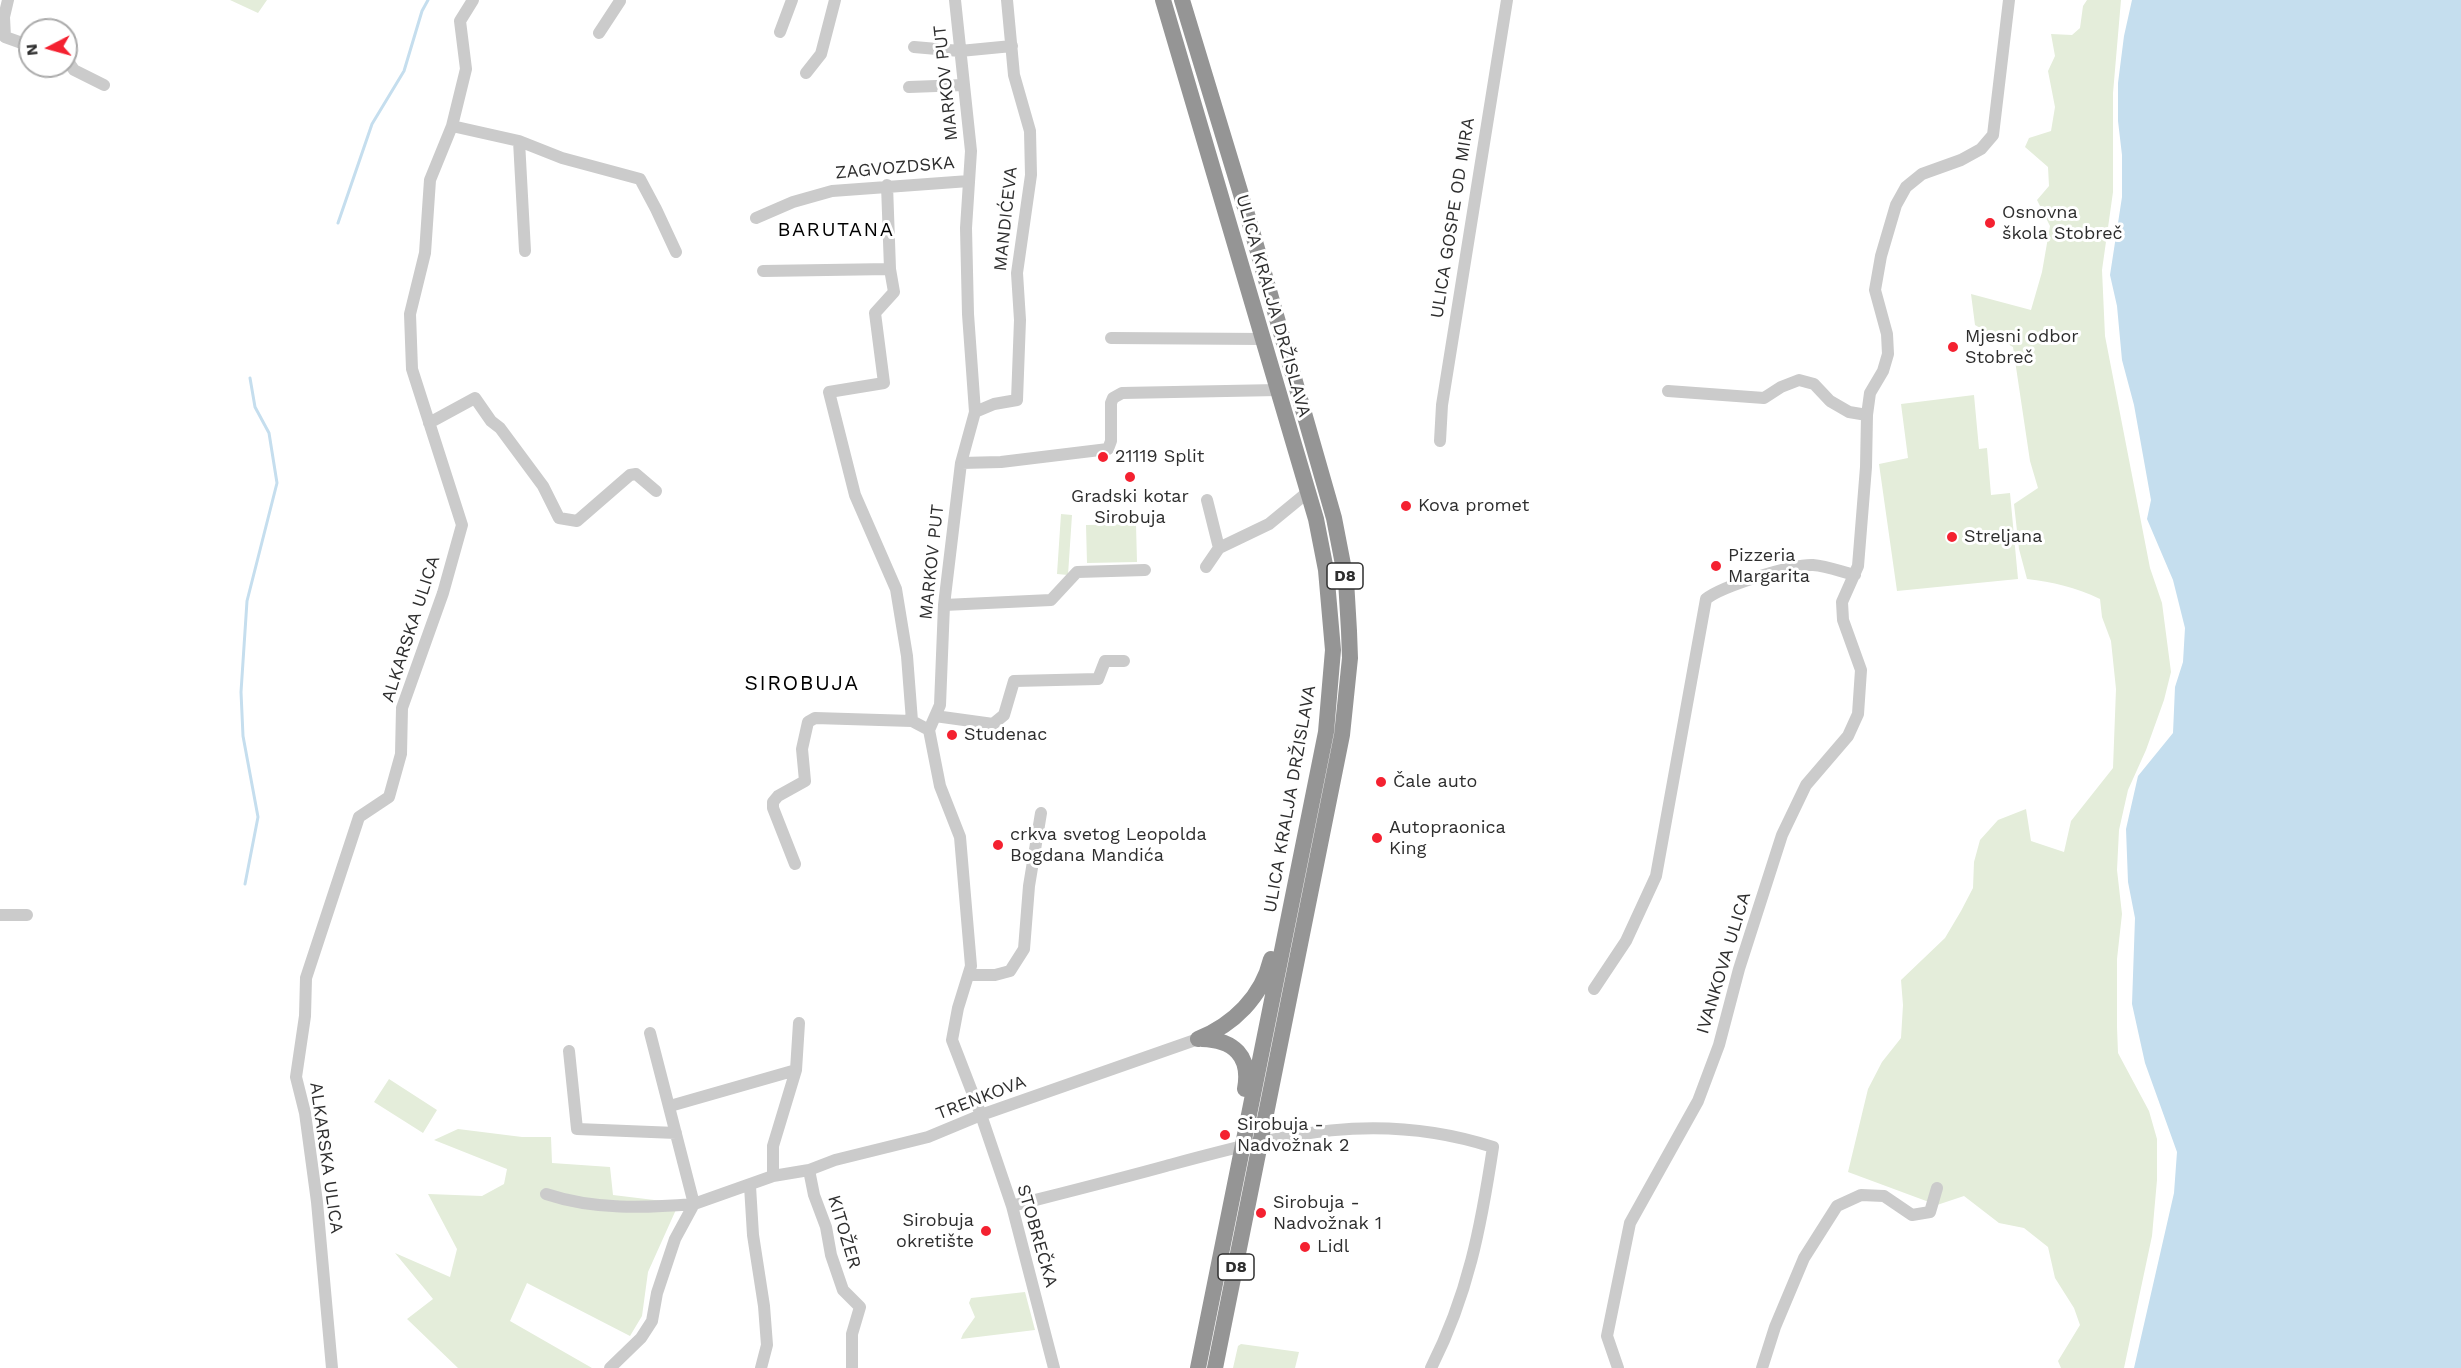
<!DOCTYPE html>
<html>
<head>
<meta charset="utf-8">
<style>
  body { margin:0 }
  #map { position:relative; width:2461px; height:1368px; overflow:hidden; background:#fff; font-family:"Work Sans",sans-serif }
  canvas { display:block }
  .north { position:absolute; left:18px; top:18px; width:60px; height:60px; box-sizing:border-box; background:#fff; border:2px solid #ababab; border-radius:50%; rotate:264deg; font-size:16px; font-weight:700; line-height:24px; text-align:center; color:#2e2e2e }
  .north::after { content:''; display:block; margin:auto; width:21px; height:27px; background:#f42130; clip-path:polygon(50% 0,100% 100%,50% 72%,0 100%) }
</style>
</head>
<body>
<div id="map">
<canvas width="2461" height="1368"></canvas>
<div class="north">N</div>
</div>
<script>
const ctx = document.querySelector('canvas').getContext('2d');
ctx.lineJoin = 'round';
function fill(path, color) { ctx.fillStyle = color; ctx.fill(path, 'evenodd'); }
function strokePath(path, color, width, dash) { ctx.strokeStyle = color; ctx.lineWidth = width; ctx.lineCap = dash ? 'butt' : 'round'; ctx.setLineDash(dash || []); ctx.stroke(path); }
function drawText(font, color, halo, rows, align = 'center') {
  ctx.font = font + ' "Work Sans",sans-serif'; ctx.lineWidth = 6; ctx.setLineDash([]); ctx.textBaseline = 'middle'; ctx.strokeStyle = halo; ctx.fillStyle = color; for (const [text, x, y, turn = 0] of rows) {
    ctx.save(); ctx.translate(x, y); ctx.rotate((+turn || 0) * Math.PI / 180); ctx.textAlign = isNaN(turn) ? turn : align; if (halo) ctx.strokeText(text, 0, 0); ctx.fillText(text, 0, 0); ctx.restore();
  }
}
fill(new Path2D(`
  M230 0H267L258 13Z
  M2087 0H2121L2113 93V192L2102 270 2105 336 2150 568 2162 603 2171 672 2164 700 2146 750 2128 790 2119 830 2117 870 2122 914 2117 959V1027L2118 1053 2149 1111 2157 1139V1180L2152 1236 2124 1368H2061L2058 1361 2080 1325 2074 1308 2055 1278 2048 1247 2024 1228 1999 1223 1964 1196 1937 1205 1848 1172 1868 1089 1882 1062 1901 1038 1903 1005 1901 980 1945 938 1961 911 1973 888 1974 862 1980 840 1998 820 2026 809 2031 841 2064 852 2071 821 2113 768 2116 689 2111 641 2102 617 2100 599C2075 587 2053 582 2027 579L2019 549 2014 504 2038 488 2030 461 2013 347 1975 325 1971 294 2031 310 2042 272 2050 226 2037 200 2049 186 2048 167 2025 147 2029 138 2051 131 2055 107 2048 71 2055 56 2051 34 2072 35 2080 28 2083 6Z
  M1974 395 1979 449 1987 448 1991 495 2010 493 2018 579 1897 591 1879 464 1908 458 1901 404Z
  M1061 514 1072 515 1068 575 1057 574Z
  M1136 524 1137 562 1087 563 1086 525Z
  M389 1079 437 1110 423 1133 374 1102Z
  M458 1129 522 1137H551L552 1163 610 1167 613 1195 679 1203 648 1272 642 1316 630 1336 527 1283 510 1321 592 1368H458L407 1319 433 1299 395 1253 450 1277 457 1249 428 1194 482 1196 504 1184 507 1169 434 1140Z
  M1025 1292 1035 1330 961 1339 963 1334 975 1317 969 1303 971 1298Z
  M1241 1344 1299 1352 1295 1368H1233L1238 1346Z`), '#e4edda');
fill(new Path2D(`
  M2132 0H2461V1368H2134L2174 1193 2177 1152 2145 1063 2132 1004 2135 918 2128 882 2126 829 2138 776 2173 733 2175 687 2183 662 2185 628 2173 580 2147 519 2151 500 2134 405 2122 360 2117 306 2110 275 2122 197V155L2118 121V83L2124 36Z`), '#c5deee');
strokePath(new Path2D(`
  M338 223 372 124 404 71 422 11 428 0
  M245 884 258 817 243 736 241 692 247 601 277 483 269 433 255 407 250 378`), '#c5deee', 3);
strokePath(new Path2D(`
  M8 0 4 17 5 37 19 42 30 43
  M955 0 971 151 966 228 968 314 975 412 961 463 944 605 940 705 929 730 940 786 960 837 971 966 958 1008 952 1040 981 1115 1012 1206 1054 1368
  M780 32 792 0
  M599 33 620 1
  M914 47 960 51 1012 46
  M66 58 74 70 104 85
  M806 73 821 54 835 0
  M909 87 964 85
  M452 126 519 141 562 158 640 179 656 209 676 252
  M519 141 525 251
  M887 185 890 269 894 292 875 313 884 383 829 392 855 495 896 589 907 656 912 721 929 730
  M756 218 793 202 832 191 969 181
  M763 271 890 269
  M1111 338 1263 339
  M1668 391 1764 398 1781 387 1799 380 1814 384 1830 401 1849 412 1867 415
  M975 412 994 404 1017 400 1020 320 1017 273 1031 175 1030 131 1014 75 1007 0
  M429 423 475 398 491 421 500 428 543 486 559 518 577 521 630 475 636 474 656 491
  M1440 441 1442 405 1507 0
  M961 463 1001 462 1108 449 1111 441V403L1113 398 1122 393 1278 390
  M1219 548 1269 524 1308 492
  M1206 567 1219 548 1207 500
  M944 605 1051 600 1077 572 1145 570
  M935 716 993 724 1004 715 1014 681 1098 679 1105 661H1124
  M795 864 773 808V802L778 796 805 781 802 749 808 722 815 718 912 721
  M0 915H27
  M969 975H995L1010 971 1024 949 1029 886 1041 813
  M1594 989 1626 941 1656 876 1706 599C1722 586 1793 564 1813 565 1827 566 1842 572 1855 575
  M569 1051 577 1129 676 1133
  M670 1106 796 1070
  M809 1170 814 1195 826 1227 831 1255 843 1290 860 1307 852 1334V1368
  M773 1176V1146L796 1070 799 1023
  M750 1186 753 1235 764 1306 767 1345 761 1368
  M546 1194C594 1210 645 1208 694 1204L650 1033
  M1012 1206C1063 1193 1115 1180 1166 1166 1282 1135 1375 1109 1493 1147 1481 1227 1468 1295 1431 1368
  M332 1368 317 1202 305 1113 296 1077 305 1016 306 978 359 817 389 797 401 754 402 708 443 593 462 525 412 369 410 314 425 253 430 180 452 126 466 69 460 21 473 0
  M610 1368 641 1338 652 1321 657 1293 675 1239 694 1204 773 1176 809 1170 835 1160 928 1137 981 1115 1198 1039
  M1618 1368 1607 1336 1630 1223 1698 1101 1719 1045 1739 969 1782 835 1806 785 1848 736 1858 714 1861 670 1843 620 1842 602 1858 566 1866 467 1867 415 1870 393 1883 371 1888 354 1887 334 1875 290 1881 256 1896 205 1906 187 1922 174 1961 160 1981 149 1993 135 2009 0
  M1762 1368 1775 1327 1804 1258 1837 1206 1861 1195 1884 1196 1912 1215 1930 1212 1937 1188`), '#cbcbcb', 12);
strokePath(new Path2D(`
  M1163 0 1316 519 1326 570 1333 650 1326 732 1198 1368
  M1182 0 1250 224 1334 518 1346 580 1349 631 1350 658 1342 735 1215 1368
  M1198 1039C1233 1025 1262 997 1271 959
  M1202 1039C1234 1040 1251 1056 1245 1089`), '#959595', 16);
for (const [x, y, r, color] of [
  [1990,223,6,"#f42130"],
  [1953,347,6,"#f42130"],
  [1103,457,6,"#f42130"],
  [1130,477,6,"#f42130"],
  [1406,506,6,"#f42130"],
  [1952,537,6,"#f42130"],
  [1716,566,6,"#f42130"],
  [952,735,6,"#f42130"],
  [1381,782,6,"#f42130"],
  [1377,838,6,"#f42130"],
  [998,845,6,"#f42130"],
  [1225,1135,6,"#f42130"],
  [1261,1213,6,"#f42130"],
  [986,1231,6,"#f42130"],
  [1305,1247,6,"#f42130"]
]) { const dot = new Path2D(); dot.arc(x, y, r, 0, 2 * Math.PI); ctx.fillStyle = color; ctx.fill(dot); strokePath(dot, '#fff', 2); }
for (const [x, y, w] of [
  [1345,576,36],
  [1236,1267,36]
]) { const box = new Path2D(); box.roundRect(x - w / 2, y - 13, w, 26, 4.5); ctx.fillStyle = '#fff'; ctx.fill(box); strokePath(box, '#2e2e2e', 1.5); }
drawText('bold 16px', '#2e2e2e', null, [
  ["D8",1345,576],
  ["D8",1236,1267]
]);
drawText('18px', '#2e2e2e', '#fff', [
  ["MARKOV PUT",946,83,-96],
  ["ZAGVOZDSKA",895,168,-5],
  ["ULICA GOSPE OD MIRA",1453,218,-81],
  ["MANDIĆEVA",1006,219,-84],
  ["ULICA KRALJA DRŽISLAVA",1273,306,74],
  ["MARKOV PUT",932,562,-84],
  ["ALKARSKA ULICA",411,629,-72],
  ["ULICA KRALJA DRŽISLAVA",1290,799,-80],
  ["IVANKOVA ULICA",1724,963,-73],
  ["TRENKOVA",981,1098,-21],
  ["ALKARSKA ULICA",326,1158,82],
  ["KITOŽER",844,1232,73],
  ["STOBREČKA",1037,1236,74]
]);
drawText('18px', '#2e2e2e', '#fff', [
  ["Osnovna",2002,213],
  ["škola Stobreč",2002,234],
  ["Mjesni odbor",1965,337],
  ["Stobreč",1965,358],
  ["21119 Split",1115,457],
  ["Gradski kotar",1130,497,"center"],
  ["Sirobuja",1130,518,"center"],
  ["Kova promet",1418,506],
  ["Streljana",1964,537],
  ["Pizzeria",1728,556],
  ["Margarita",1728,577],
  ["Studenac",964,735],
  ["Čale auto",1393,782],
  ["Autopraonica",1389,828],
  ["King",1389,849],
  ["crkva svetog Leopolda",1010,835],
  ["Bogdana Mandića",1010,856],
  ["Sirobuja -",1237,1125],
  ["Nadvožnak 2",1237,1146],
  ["Sirobuja -",1273,1203],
  ["Nadvožnak 1",1273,1224],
  ["Sirobuja",974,1221,"right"],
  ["okretište",974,1242,"right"],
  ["Lidl",1317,1247]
], 'left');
ctx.letterSpacing = '1.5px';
drawText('20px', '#000', '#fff', [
  ["BARUTANA",836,230]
]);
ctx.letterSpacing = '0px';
ctx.letterSpacing = '1.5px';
drawText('21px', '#000', '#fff', [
  ["SIROBUJA",802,684]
]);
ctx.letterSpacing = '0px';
</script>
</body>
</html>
